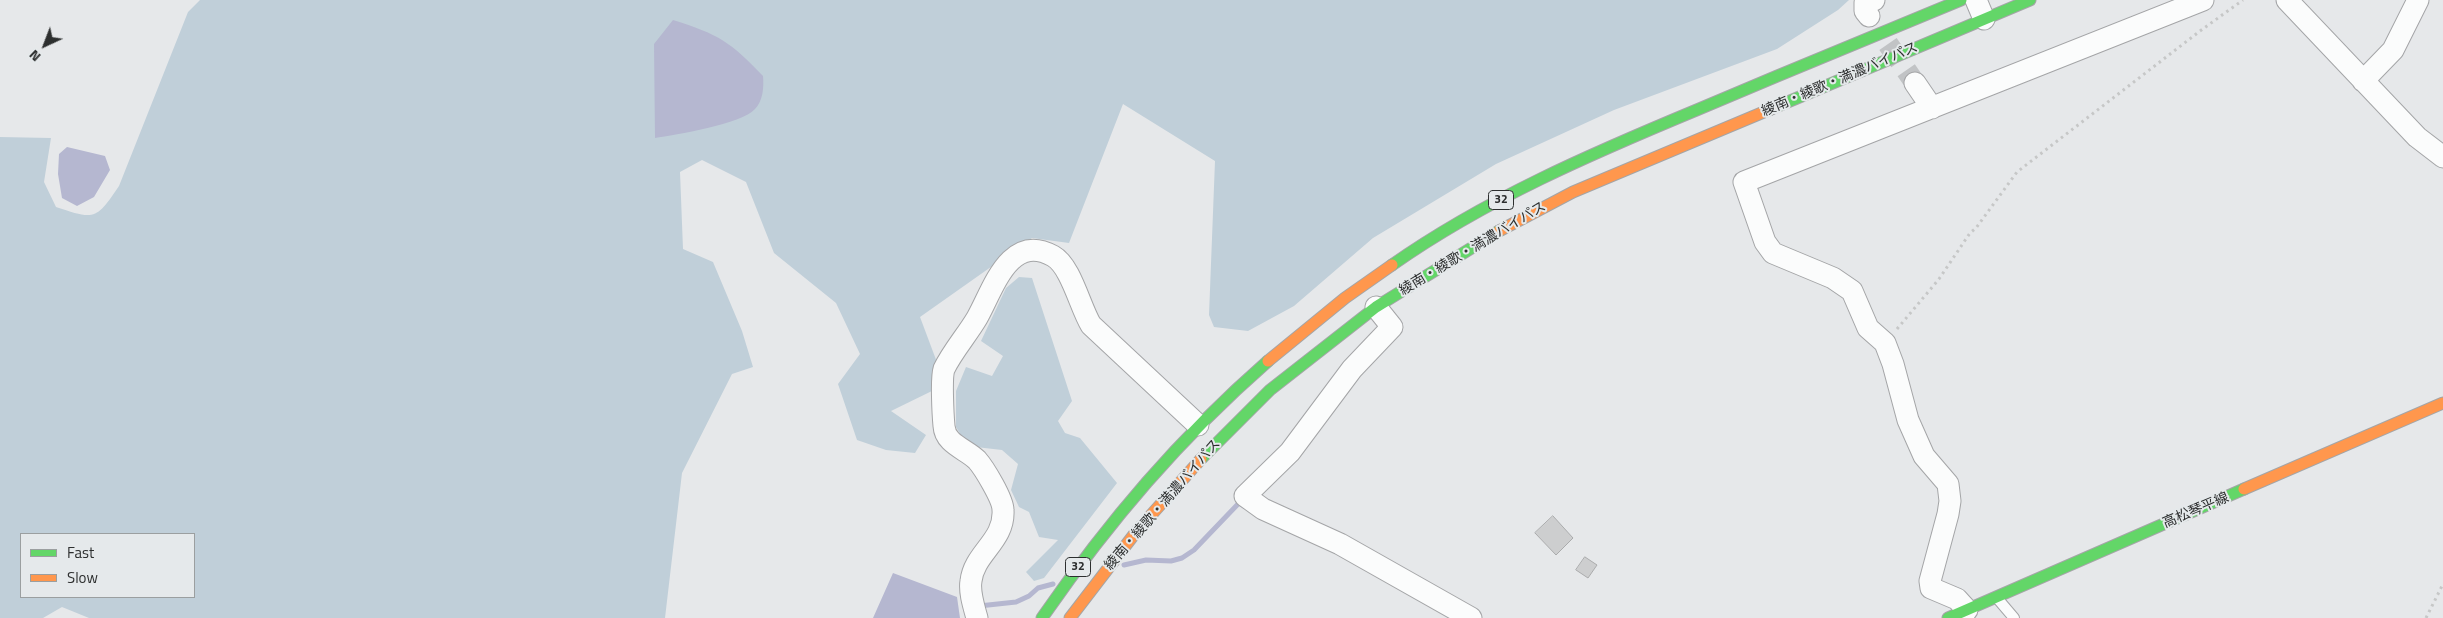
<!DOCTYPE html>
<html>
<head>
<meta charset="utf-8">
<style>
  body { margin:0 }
  #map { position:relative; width:2443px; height:618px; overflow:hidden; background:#e6e8ea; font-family:"Titillium Web",sans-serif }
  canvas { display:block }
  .legend { position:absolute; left:20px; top:533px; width:175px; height:65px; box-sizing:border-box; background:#e5e9eb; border:1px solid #9b9fa0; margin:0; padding:6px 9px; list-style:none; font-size:15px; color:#2d2f2f }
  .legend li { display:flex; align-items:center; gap:10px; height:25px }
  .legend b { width:25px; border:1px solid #9b9fa0 }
  .north { position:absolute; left:20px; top:20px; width:50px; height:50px; -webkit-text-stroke:4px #e5e9eb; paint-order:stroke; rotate:223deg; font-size:14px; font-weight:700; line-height:20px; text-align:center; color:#2d2f2f }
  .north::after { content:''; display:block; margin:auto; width:18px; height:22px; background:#2d2f2f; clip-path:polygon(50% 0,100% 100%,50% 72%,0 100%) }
</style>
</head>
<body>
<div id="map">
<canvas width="2443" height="618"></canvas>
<ul class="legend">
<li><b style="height:6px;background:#63d668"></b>Fast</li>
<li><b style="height:6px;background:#ff974d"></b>Slow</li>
</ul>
<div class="north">N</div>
</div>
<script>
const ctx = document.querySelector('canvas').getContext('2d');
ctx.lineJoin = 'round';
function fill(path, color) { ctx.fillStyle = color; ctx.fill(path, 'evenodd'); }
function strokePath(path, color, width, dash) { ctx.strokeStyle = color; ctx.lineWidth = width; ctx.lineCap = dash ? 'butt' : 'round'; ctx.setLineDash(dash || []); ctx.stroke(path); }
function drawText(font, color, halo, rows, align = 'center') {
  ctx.font = font + ' "Titillium Web","Noto Sans JP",sans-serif'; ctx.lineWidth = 4; ctx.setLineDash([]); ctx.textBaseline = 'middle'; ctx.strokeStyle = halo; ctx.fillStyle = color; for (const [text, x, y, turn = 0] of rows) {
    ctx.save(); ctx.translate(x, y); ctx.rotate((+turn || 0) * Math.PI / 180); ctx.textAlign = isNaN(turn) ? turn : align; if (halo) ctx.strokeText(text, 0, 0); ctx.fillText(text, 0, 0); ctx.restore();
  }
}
fill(new Path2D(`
  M200 0H1849L1838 10 1777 49 1614 110 1496 164 1373 238 1294 306 1248 331 1214 327 1209 315 1215 161 1123 104 1069 243 1032 238 920 317 938 365 934 390 891 411 926 435 915 453 886 450 857 440 838 384 860 354 836 303 774 253 746 182 702 160 680 172 683 249 713 262 742 331 753 367 732 374 682 473 665 618H89L62 607 43 618H0V137L51 138 44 182 56 207C95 220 96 220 119 186L188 12ZM21 534H194V597H21Z
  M1019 277 1032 278 1072 401 1058 421 1065 433 1080 438 1117 483 1044 578 1034 581 1026 572 1058 540 1039 537 1029 512 1019 507 1011 490 1018 464 1002 450 967 446 956 427V391L966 367 992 376 1003 356 981 341 1006 288Z`), '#c0cfd9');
fill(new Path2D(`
  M673 20C718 34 731 42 763 76 764 87 763 101 755 109 742 124 675 135 655 138L654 44Z
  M67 147 105 156 110 170 94 197 77 206 62 198 58 174 59 154Z
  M893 573 957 597 960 618H873Z`), '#b5b7d0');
strokePath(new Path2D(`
  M1124 565 1146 560 1171 561 1182 558 1194 550 1239 503 1244 506
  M979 606 1016 602 1029 596 1038 588 1053 584`), '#b5b7d0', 5);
const building = new Path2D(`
  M1553 516 1573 538 1556 555 1535 533Z
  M1585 557 1597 565 1588 578 1576 570Z`);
fill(building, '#cdcecf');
strokePath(building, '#aaabac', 1);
strokePath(new Path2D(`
  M1888 44 1915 83`), '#c1c3c5', 21, [21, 11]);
const lane = new Path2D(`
  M1997 598 2014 618`);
const street = new Path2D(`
  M1976 0 1984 19
  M2287 0 2417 137 2443 157
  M1869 16 1865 11V3L1874 0
  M2363 81 2393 50 2418 0
  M1915 83 1932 108
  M1376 307 1392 327 1352 369 1290 452 1245 496 1263 509 1340 544 1471 618
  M1967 610 1957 599 1931 588 1930 581 1948 514 1950 501 1948 484 1924 456 1908 420 1893 364 1885 343 1868 328 1852 291 1833 278 1773 253 1765 242 1744 182 2203 0
  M977 618C974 607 969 592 971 581 974 553 1005 541 1003 510 1003 499 984 468 977 460 966 449 945 444 944 426 943 415 941 378 944 369 952 352 967 335 977 318 993 290 1009 232 1053 256 1071 266 1080 307 1091 325L1198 425`);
const fast = new Path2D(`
  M1771 109 2030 0
  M1392 265C1486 199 1593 153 1699 109 1786 72 1873 36 1961 0
  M1201 459 1270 390 1376 307 1499 231
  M1042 618C1109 521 1179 439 1268 361
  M1948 618 2244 489`);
const slow = new Path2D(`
  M1499 231 1573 192 1771 109
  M1268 361 1345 298 1392 265
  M2244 489 2443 403
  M1070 618 1136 532 1201 459`);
strokePath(lane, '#a4a5a7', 12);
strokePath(street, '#a4a5a7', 23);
strokePath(fast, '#a4a5a7', 13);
strokePath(slow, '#a4a5a7', 13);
strokePath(new Path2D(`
  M1897 329 1939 279 1970 233 1976 228 2017 172 2200 31 2243 0
  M2426 618 2443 584`), '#c6c7c7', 3, [2.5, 4]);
strokePath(lane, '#fbfcfc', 10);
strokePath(street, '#fbfcfc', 21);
strokePath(fast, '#63d668', 11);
strokePath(slow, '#ff974d', 11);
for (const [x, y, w] of [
  [1501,200,25],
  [1078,567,25]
]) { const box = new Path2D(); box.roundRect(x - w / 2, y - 9.5, w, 19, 4); ctx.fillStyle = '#e5e9eb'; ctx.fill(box); strokePath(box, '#2d2f2f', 1); }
drawText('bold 12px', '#2d2f2f', null, [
  ["32",1501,200],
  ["32",1078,567]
]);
drawText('14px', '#2d2f2f', '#e5e9eb', [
  ["綾南・綾歌・満濃バイパス",1840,80,-23],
  ["綾南・綾歌・満濃バイパス",1473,249,-31],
  ["綾南・綾歌・満濃バイパス",1163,505,-49],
  ["高松琴平線",2196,511,-23]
]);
</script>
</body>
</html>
